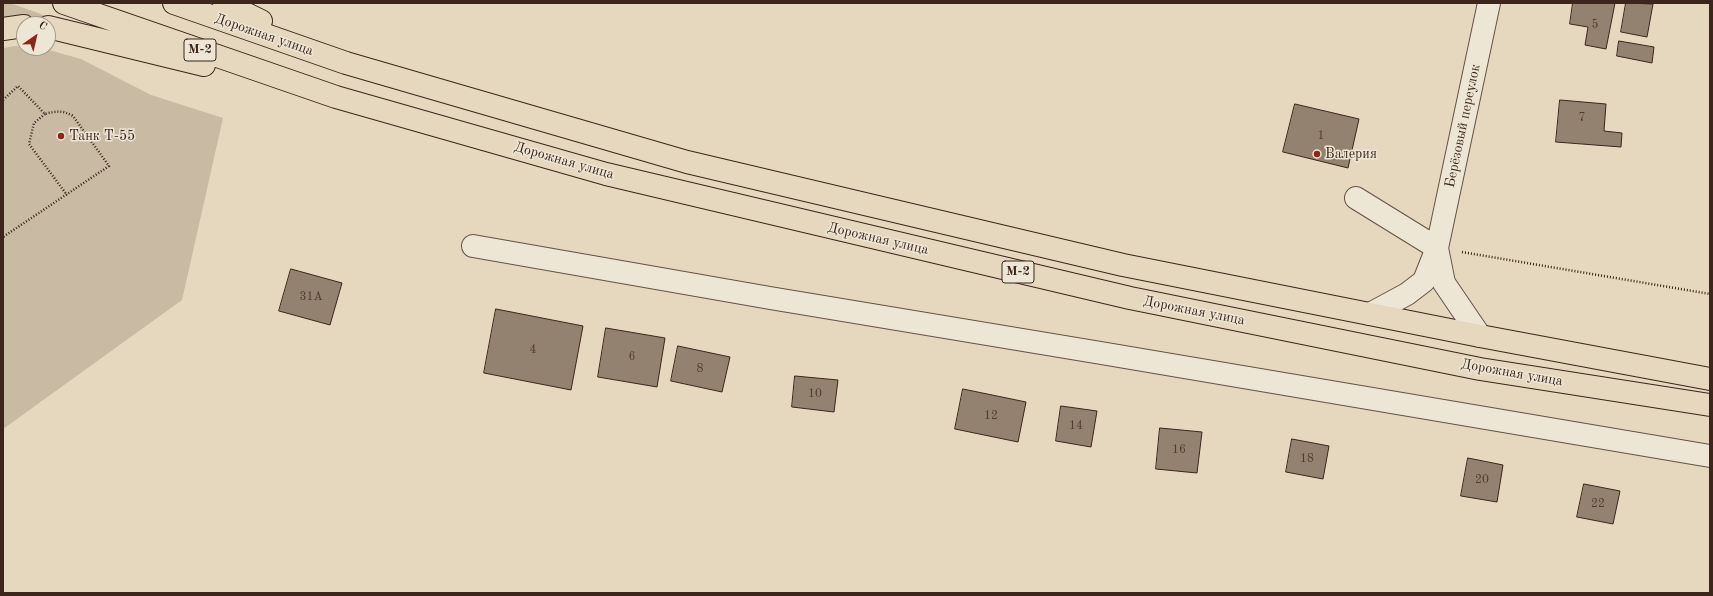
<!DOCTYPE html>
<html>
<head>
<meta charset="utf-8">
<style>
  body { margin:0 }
  #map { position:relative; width:1713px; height:596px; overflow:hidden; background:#e5d8bf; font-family:"Old Standard TT",serif }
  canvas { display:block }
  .frame { position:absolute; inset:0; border:4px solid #3c251b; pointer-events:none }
  .north { position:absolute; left:16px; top:16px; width:40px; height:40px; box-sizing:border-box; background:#eee6d5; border:1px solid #a7998b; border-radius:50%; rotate:34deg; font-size:11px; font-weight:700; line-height:16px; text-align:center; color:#3c251b }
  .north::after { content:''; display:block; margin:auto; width:14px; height:18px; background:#8f2418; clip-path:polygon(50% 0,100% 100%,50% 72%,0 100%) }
</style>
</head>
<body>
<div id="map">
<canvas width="1713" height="596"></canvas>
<div class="frame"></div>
<div class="north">С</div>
</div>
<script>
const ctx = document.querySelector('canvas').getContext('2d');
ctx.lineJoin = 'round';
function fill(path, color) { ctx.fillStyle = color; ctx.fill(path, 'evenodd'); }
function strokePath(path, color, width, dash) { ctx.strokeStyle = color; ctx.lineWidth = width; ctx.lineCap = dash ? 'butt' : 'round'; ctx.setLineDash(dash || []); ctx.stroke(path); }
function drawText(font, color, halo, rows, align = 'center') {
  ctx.font = font + ' "Old Standard TT",serif'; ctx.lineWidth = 3; ctx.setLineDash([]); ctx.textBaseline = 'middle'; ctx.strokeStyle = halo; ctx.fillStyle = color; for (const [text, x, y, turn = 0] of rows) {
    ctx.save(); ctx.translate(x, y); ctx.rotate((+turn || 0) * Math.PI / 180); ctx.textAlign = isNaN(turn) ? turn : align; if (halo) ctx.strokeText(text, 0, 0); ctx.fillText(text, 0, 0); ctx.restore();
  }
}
fill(new Path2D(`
  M3 3H10L49 17 3 18Z
  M15 46 49 50 81 59 151 95 223 118 182 300 3 429V48Z`), '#c8baa3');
const building = new Path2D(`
  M1573 3H1615L1606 49 1585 45 1588 27 1570 24Z
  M1626 3 1653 4 1647 37 1621 32Z
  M1619 41 1654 47 1652 63 1617 56Z
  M1560 100 1606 104 1604 131 1622 133 1621 147 1556 142Z
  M1295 104 1359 119 1348 168 1283 152Z
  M291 269 342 283 330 325 279 311Z
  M496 309 583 326 571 390 484 373Z
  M606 328 665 338 657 387 598 377Z
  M678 346 730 357 722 392 671 381Z
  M795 376 838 380 834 412 792 407Z
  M963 389 1026 402 1018 442 955 429Z
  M1061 406 1097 411 1091 447 1056 441Z
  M1160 428 1202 432 1197 473 1156 469Z
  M1292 439 1329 446 1323 479 1286 472Z
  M1468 458 1503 465 1497 502 1461 496Z
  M1584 484 1620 491 1613 524 1577 517Z`);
fill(building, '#948270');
strokePath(building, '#3c251b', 1);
const minor = new Path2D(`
  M1356 198 1437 248
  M473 246 770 298 1101 353 1710 456
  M1437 248 1444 283 1480 336
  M1370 314 1407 294 1424 281 1437 248 1489 3`);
const major = new Path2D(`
  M64 3 336 97 606 174 1130 298 1480 369 1710 405
  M174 3 346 63 687 162 1123 265 1480 336 1710 379
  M224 3 261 21
  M48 27 204 65
  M3 29 24 26`);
strokePath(minor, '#665244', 24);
strokePath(major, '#3c251b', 24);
strokePath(new Path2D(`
  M3 100 18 86 45 114C56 111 63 110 73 116L109 166 3 237
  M45 114 34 123 29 144 67 195
  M1462 252 1710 294`), '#3c251b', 2.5, [1, 2]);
strokePath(minor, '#eee6d5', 22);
strokePath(major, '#e5d8bf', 22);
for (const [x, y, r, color] of [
  [61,136,4,"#8f2418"],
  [1317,154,4,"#8f2418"]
]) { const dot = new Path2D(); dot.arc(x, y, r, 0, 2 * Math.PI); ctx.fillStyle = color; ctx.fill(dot); strokePath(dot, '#eee6d5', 1.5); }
drawText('12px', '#523c30', null, [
  ["5",1595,25],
  ["7",1582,118],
  ["1",1321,136],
  ["31А",311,297],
  ["4",533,350],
  ["6",632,357],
  ["8",700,369],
  ["10",815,394],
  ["12",991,416],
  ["14",1076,426],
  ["16",1179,450],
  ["18",1307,459],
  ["20",1482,480],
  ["22",1598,504]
]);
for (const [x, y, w] of [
  [200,50,32],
  [1018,272,32]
]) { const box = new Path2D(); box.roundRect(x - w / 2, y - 11, w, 22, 3); ctx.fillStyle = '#eee6d5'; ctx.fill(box); strokePath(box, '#3c251b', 1); }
drawText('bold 13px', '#3c251b', null, [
  ["М-2",200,50],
  ["М-2",1018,272]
]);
drawText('14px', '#3c251b', '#eee6d5', [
  ["Дорожная улица",264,35,19],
  ["Берёзовый переулок",1463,126,-78],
  ["Дорожная улица",564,161,16],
  ["Дорожная улица",878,239,13],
  ["Дорожная улица",1194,311,11],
  ["Дорожная улица",1512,373,10]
]);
drawText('14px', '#3c251b', '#eee6d5', [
  ["Танк Т-55",69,136],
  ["Валерия",1325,154]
], 'left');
</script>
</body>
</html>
